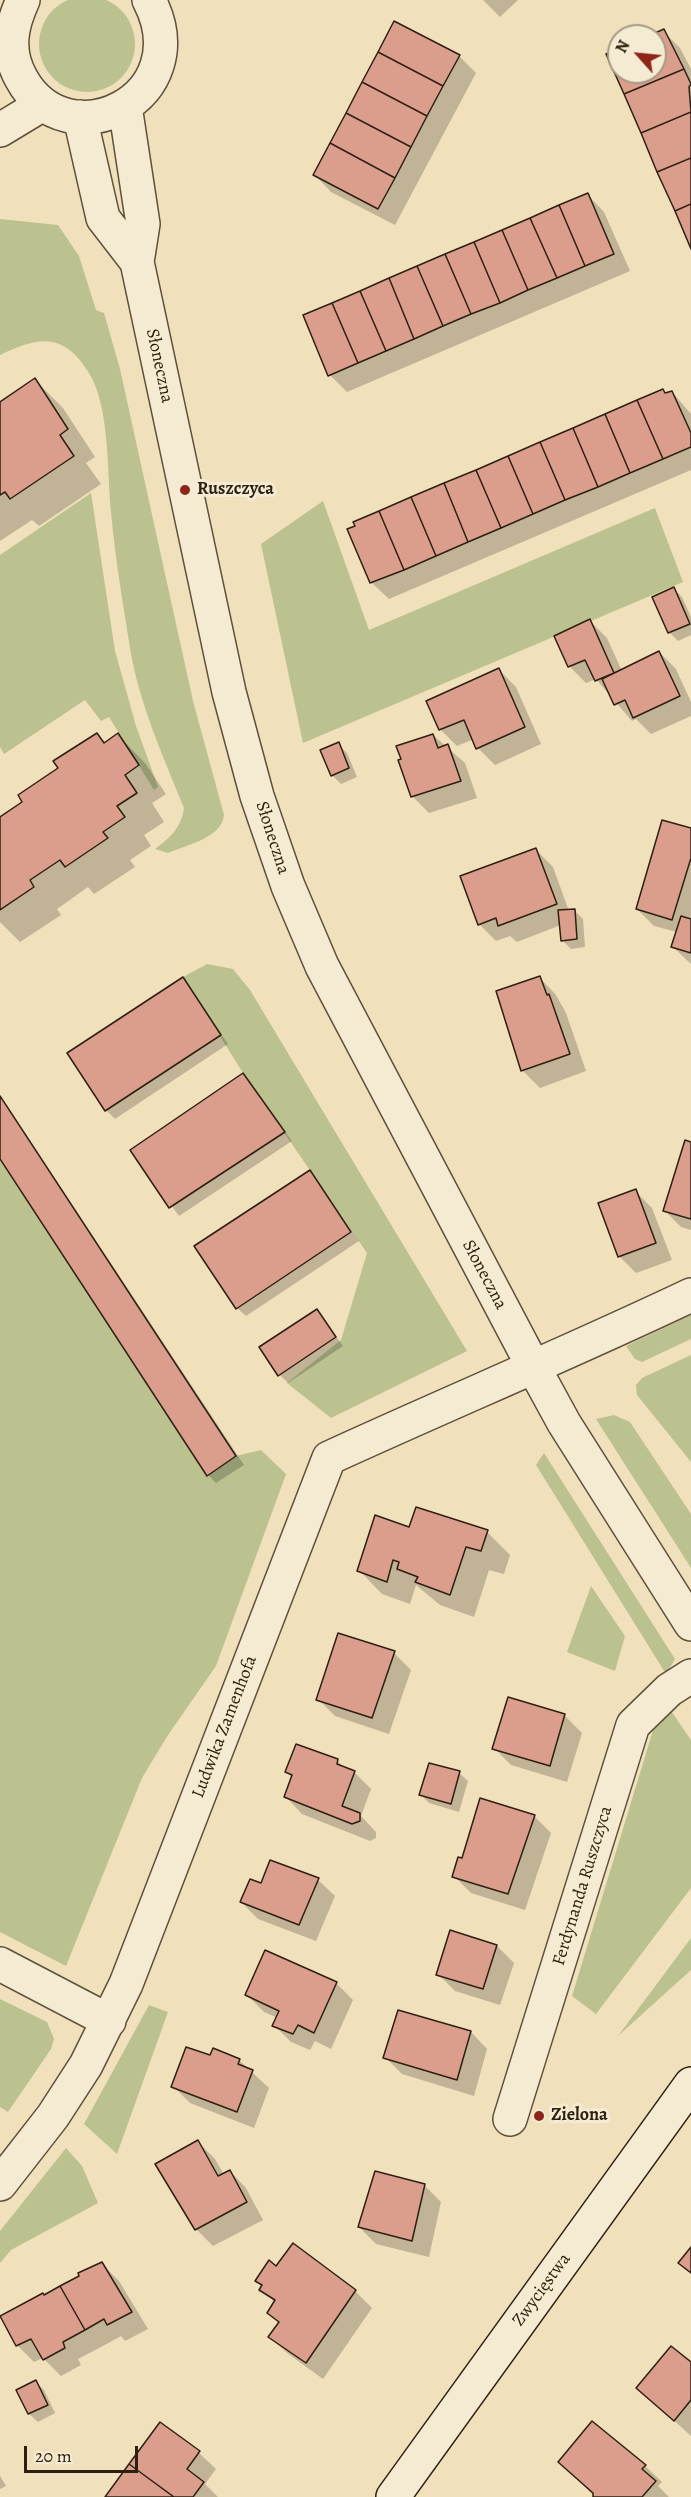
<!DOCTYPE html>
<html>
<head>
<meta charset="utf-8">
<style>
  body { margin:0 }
  #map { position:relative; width:691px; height:2497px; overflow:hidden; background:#f0e0bc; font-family:Alegreya,serif }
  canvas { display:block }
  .north { position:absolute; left:607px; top:24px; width:60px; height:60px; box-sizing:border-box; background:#f5ebd3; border:2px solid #a59a85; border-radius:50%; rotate:297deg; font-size:16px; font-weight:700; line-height:24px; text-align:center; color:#2e2010 }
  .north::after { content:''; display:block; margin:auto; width:21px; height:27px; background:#8f2418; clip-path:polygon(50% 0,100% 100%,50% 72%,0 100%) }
  .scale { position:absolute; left:24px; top:2446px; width:114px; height:27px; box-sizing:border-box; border:3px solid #2e2010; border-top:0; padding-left:8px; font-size:18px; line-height:21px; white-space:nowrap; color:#2e2010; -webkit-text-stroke:4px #f5ebd3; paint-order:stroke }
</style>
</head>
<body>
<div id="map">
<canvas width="691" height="2497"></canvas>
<div class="north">N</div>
<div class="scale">20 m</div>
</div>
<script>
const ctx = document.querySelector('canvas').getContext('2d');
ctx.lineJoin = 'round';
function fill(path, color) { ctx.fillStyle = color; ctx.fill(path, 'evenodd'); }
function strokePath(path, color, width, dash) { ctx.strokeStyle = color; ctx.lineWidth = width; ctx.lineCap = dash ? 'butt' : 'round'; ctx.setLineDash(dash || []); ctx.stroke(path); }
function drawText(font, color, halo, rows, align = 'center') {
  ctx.font = font + ' Alegreya,serif'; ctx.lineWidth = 6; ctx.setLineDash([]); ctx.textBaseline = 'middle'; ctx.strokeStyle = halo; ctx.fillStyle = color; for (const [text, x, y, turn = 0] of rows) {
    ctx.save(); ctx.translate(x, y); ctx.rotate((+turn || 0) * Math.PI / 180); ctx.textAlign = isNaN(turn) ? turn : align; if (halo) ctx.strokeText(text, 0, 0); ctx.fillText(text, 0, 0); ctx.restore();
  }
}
fill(new Path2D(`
  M39 44a48 48 0 1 1 96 0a48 48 0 1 1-96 0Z
  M0 219 58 225 79 256 96 310 104 313 120 369 193 701 224 815C222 838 186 845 168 853L155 849C171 837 181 828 184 808 163 756 139 703 130 648 123 603 115 558 111 512 107 473 110 407 89 373 63 331 38 337 0 355Z
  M91 493 115 651 136 726 158 787 154 790 109 717 101 721 85 700 4 754 0 747V555Z
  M323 501 369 630 655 508 683 582 303 743 261 544Z
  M207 964 233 969 250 990 467 1351 331 1418 287 1383 341 1340 367 1253 243 1073 183 977Z
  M0 1159 207 1475 236 1456 261 1450 286 1474 216 1666 168 1735 142 1778 66 1966 0 1932Z
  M691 1315V1339L642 1362 635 1359 626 1346Z
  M691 1355V1462L637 1395 636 1385 642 1378Z
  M614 1415 630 1422 691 1514V1568L596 1419Z
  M544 1453 675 1659 666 1674 536 1465Z
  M591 1586 625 1636 615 1671 567 1652Z
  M667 1705 691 1740V1888L596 2014 572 1996 658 1714Z
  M691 1938V1970L618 2036Z
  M0 1999 47 2022 54 2039 51 2049 8 2112 0 2107Z
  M149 2005 168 2012 117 2154 84 2124Z
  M66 2148 82 2166 98 2203 11 2250 0 2263V2231Z`), '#bbc28f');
fill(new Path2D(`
  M483 0H518L500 17Z
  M663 31 680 48 691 69V246L608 55 619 50V72H655V36H652Z
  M459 56 476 73 395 225 331 192 315 175Z
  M588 195 604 212 630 271 347 392 330 375Z
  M35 380 63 408 95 457 86 463 101 484 39 526 32 520 0 541V404Z
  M663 391 667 394 672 392 691 414V470L389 599 372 583 349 530Z
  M674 589 682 597 691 617V635L678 641 670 633 654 598Z
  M590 621 607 638 621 669 659 652 676 669 691 702V716L651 734 636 719 632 721 596 679 586 683 569 666Z
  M499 670 516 687 541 744 495 765 478 748 474 739 457 746 441 730 428 702Z
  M97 734 106 743 118 735 145 763 166 794 152 803 164 822 144 835 151 846 130 860 135 867 94 894 88 887 57 909 61 915 20 942 0 922V819L25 803Z
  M433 735 465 763 477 798 429 813 412 796Z
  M338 744 347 753 357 777 341 784 332 775Z
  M691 830V964L673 947 677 932 654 926 637 909Z
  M536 850 553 867 569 911 574 910 583 919 585 947 571 949 562 940 561 925 517 942 510 936 496 941 479 924Z
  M540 978 556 995 566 1013 586 1071 540 1088 523 1071 498 992Z
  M182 979 228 1044 115 1119 106 1110Z
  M243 1075 292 1141 179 1216 132 1151Z
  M0 1099 8 1107 244 1465 216 1483 208 1475 0 1157Z
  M691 1143V1230L681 1227 664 1210Z
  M310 1172 359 1241 246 1316 237 1308Z
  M635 1191 652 1208 672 1260 636 1273 619 1256Z
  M317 1310 343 1346 288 1383 280 1375Z
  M410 1529 487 1532 510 1555 504 1574 489 1570 474 1617 440 1605 416 1585 410 1604 382 1594 359 1570Z
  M394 1653 411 1670 389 1734 335 1716 318 1699Z
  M509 1699 565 1716 582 1733 567 1782 511 1765 494 1748Z
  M337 1761 345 1768 354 1772 371 1789 361 1816 376 1832V1838L370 1841 302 1814 286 1797 292 1777 287 1772Z
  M459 1773 468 1781 459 1812 429 1803 421 1795Z
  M534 1816 551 1833 525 1910 471 1893 454 1876 463 1860Z
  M318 1880 335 1896 316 1941 258 1919 241 1902 262 1885Z
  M497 1946 514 1963 500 2005 455 1991 438 1974Z
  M336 1983 353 2000 331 2049 315 2041 310 2050 291 2042 274 2025 278 2018 264 2012 247 1995Z
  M471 2032 487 2049 474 2096 402 2074 385 2057Z
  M211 2057 239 2060 269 2088 254 2128 190 2103 173 2086Z
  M198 2142 215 2159 224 2175 230 2171 246 2188 263 2220 213 2246 196 2229Z
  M424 2185 441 2202 429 2257 376 2244 359 2227Z
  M293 2245 355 2291 372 2308 323 2379 287 2353 270 2337 280 2323 269 2312 275 2303 257 2281 277 2268Z
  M102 2264 119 2281 148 2329 125 2341 121 2336 101 2347 78 2359 81 2365 61 2376 43 2358 34 2362 17 2345 2 2317Z
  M691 2364V2436L638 2388Z
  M36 2382 44 2390 55 2413 38 2422 29 2414 18 2391Z
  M160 2424 199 2453 216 2469 205 2484 218 2497H107Z
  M592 2424 645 2466 662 2482 658 2486 669 2497H595L560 2462Z
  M0 2476 6 2486 0 2489Z`), '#0003');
const building = new Path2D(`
  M394 21 460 55 443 86 378 52Z
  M664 29 684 69 624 94 606 54 619 49V72H655V36H648Z
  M378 52 443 86 427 116 362 82Z
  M684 69 691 84 689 87 691 112 641 133 624 94Z
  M362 82 427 116 411 147 346 113Z
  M691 112V158L657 172 641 133Z
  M346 113 411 147 395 178 330 143Z
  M330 143 395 178 378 209 313 175Z
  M691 158V204L675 211 657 172Z
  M588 193 614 254 585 266 559 205Z
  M691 204V249L675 211Z
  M559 205 585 266 557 278 530 218Z
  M530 218 557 278 528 290 502 230Z
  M502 230 528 290 500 303 474 242Z
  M474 242 500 303 471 314 445 254Z
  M445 254 471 314 443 326 417 266Z
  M417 266 443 326 414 339 389 278Z
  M389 278 414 339 386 351 360 291Z
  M360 291 386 351 358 363 332 303Z
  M332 303 358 363 328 376 303 315Z
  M35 378 68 429 60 435 74 456 10 499 5 492 0 495V402Z
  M663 389 665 393 672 391 691 433V447L663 459 637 400Z
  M637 400 663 459 630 473 605 414Z
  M605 414 630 473 598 487 573 428Z
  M573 428 598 487 565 500 540 442Z
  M540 442 565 500 533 514 508 456Z
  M508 456 533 514 501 528 476 470Z
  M476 470 501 528 468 542 444 483Z
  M444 483 468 542 436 556 411 497Z
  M411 497 436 556 404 570 379 511Z
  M379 511 404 570 370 583 347 529 355 526 353 522Z
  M674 587 690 624 668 633 652 597Z
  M590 619 614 673 595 681 585 660 568 667 554 636Z
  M659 651 680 696 633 718 625 700 614 705 602 679Z
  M499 668 525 727 476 749 464 720 439 730 426 701Z
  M97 733 104 743 118 733 139 765 125 775 137 793 117 806 125 817 103 832 108 838 65 867 60 860 30 880 34 887 0 910V817L22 802 18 795 58 768 53 761Z
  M433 734 438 748 448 744 461 781 411 797 398 760 401 759 396 746Z
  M339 742 349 768 331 776 320 750Z
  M662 820 691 828V858L672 920 636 909Z
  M536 848 557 904 498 926 496 918 478 925 460 876Z
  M575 909 577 939 561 941 558 910Z
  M681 916 691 919V953L671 947Z
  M540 976 547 995 549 994 570 1054 521 1071 496 991Z
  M183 977 221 1035 105 1111 67 1053Z
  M243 1073 285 1132 169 1208 130 1150Z
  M0 1096 236 1456 207 1476 0 1159Z
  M685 1140 691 1142V1219L663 1211Z
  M310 1170 351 1232 236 1309 194 1246Z
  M636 1189 656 1243 618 1257 598 1203Z
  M317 1309 336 1337 278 1376 259 1347Z
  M416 1507 488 1530 481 1551 466 1547 450 1595 415 1582 418 1577 397 1569 399 1562 393 1560 387 1582 357 1571 375 1515 409 1527Z
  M338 1633 395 1651 372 1718 316 1700Z
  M508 1697 565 1714 550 1766 492 1749Z
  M296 1744 338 1759 337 1764 355 1771 342 1806 360 1813V1821L352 1824 284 1797 292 1775 285 1772Z
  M429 1763 460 1771 451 1804 419 1795Z
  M480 1798 535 1815 508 1894 452 1877 458 1857 462 1858Z
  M270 1860 319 1878 299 1925 240 1902 250 1879 261 1883Z
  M450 1930 497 1945 483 1989 436 1975Z
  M265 1950 337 1982 314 2033 298 2025 293 2034 272 2026 279 2011 245 1995Z
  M398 2010 471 2031 457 2080 383 2058Z
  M186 2047 210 2055 213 2048 240 2059 238 2064 253 2070 237 2112 171 2087Z
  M198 2140 218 2176 230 2170 247 2202 195 2230 155 2164Z
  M375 2171 425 2184 412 2241 358 2227Z
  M293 2243 356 2290 306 2363 268 2337 279 2322 267 2313 275 2300 259 2290 262 2285 255 2281 269 2260 276 2266Z
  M691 2247V2273L678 2263Z
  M102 2262 132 2312 107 2325 104 2319 85 2330 60 2286 79 2276 78 2273Z
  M60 2286 85 2330 63 2342 65 2348 43 2360 31 2339 16 2346 0 2316 43 2293 44 2295Z
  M671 2346 691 2362V2400L674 2421 636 2388Z
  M36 2380 48 2405 28 2414 16 2390Z
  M592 2421 646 2465 642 2469 656 2481 642 2497H593V2493L558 2462Z
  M160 2422 200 2451 187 2469 204 2482 193 2497H174L129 2464Z
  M129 2464 174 2497H105Z`);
fill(building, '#db9e8d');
strokePath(building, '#2e2010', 1.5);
const street = new Path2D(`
  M23 0C11 26 6 51 21 78 67 163 200 98 149 0
  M125 106 143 224 137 262 229 692 257 796 288 886 322 966 534 1368 564 1423 691 1624
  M80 117 103 218 137 262
  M0 130 43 104
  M0 1964 109 2021
  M510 2119 633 1725 669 1690 691 1676
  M0 2184 53 2116 86 2065 126 1984 329 1458C449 1403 571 1352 691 1295`);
const secondary = new Path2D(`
  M393 2497 691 2084`);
strokePath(street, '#5e503b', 36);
strokePath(secondary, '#2e2010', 36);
strokePath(street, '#f5ebd3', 33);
strokePath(secondary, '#f5ebd3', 33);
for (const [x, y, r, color] of [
  [185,490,6,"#8f2418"],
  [539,2116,6,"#8f2418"]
]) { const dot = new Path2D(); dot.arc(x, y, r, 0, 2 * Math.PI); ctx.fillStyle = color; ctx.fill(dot); strokePath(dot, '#f5ebd3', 2); }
drawText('18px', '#2e2010', '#f5ebd3', [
  ["Słoneczna",159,366,78],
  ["Słoneczna",272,838,72],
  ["Słoneczna",484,1275,62],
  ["Ludwika Zamenhofa",225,1727,-69],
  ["Ferdynanda Ruszczyca",583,1886,-73],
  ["Zwycięstwa",542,2290,-54]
]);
drawText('bold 18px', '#2e2010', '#f5ebd3', [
  ["Ruszczyca",197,490],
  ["Zielona",551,2116]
], 'left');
</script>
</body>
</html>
